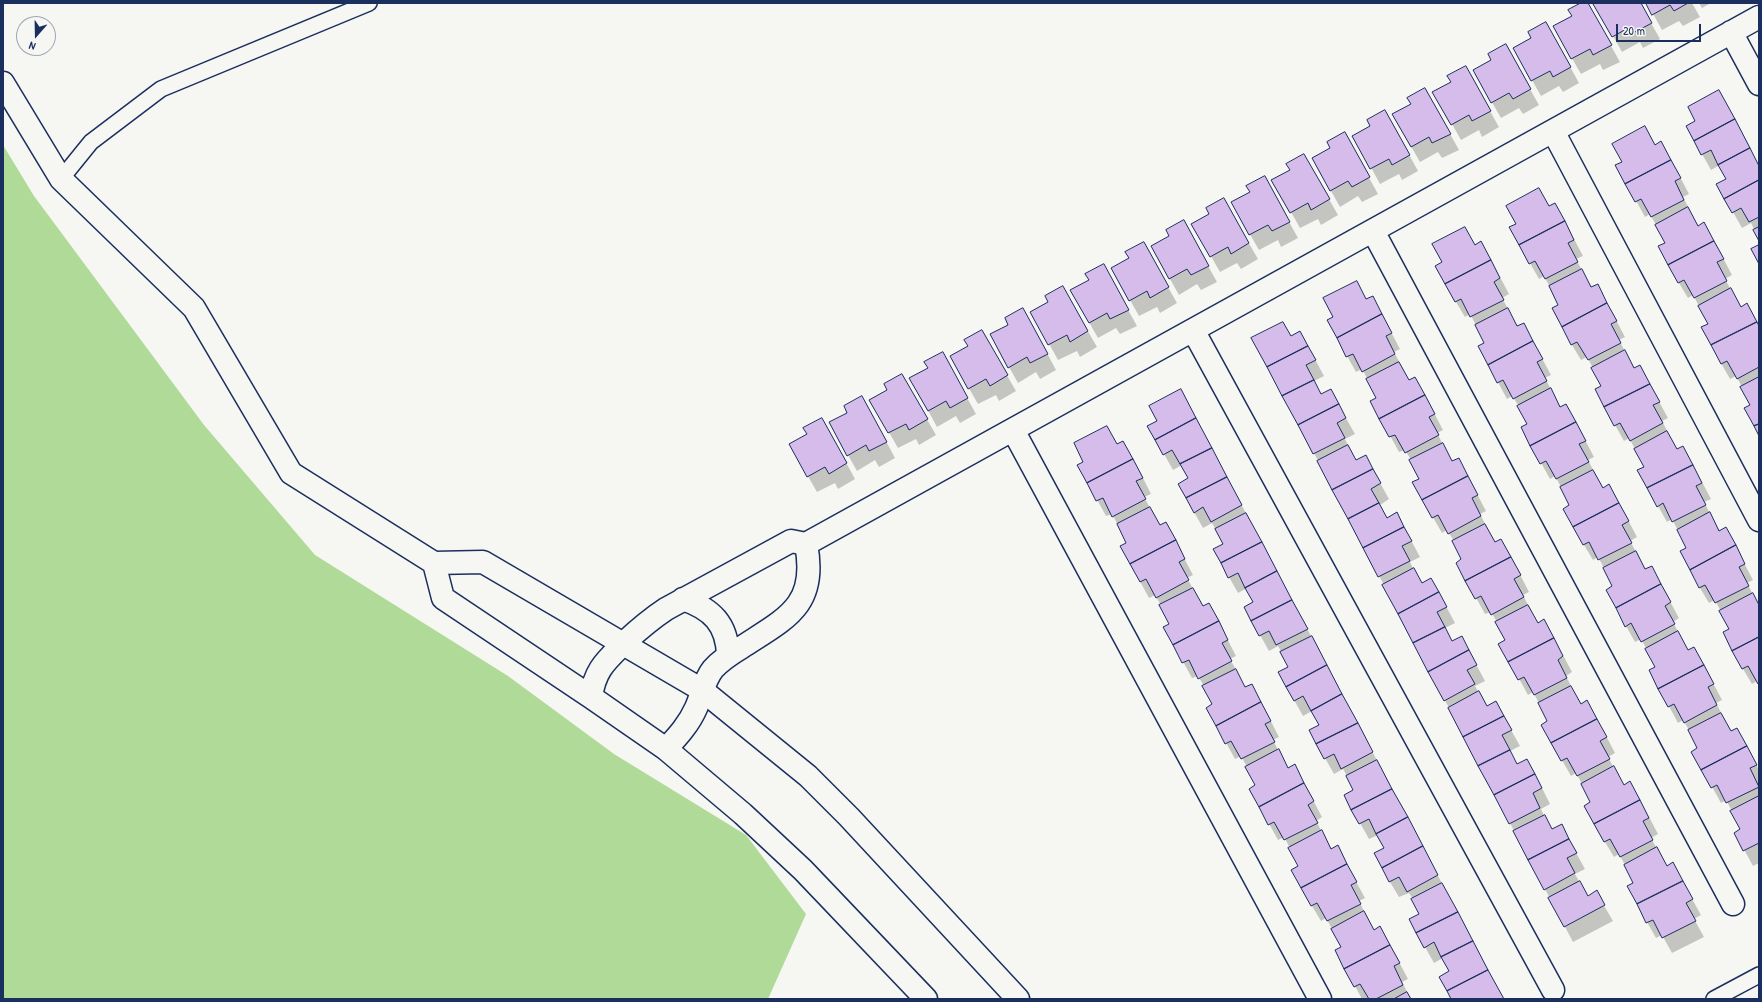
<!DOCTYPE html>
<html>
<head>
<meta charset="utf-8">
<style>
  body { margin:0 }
  #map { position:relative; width:1762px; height:1002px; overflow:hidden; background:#f6f6f2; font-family:"Patrick Hand",sans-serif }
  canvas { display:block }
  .frame { position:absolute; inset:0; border:4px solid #1b2f5e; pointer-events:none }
  .north { position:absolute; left:16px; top:16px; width:40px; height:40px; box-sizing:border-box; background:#f6f6f2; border:1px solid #9ea6b7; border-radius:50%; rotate:200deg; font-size:11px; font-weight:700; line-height:16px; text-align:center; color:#1b2f5e }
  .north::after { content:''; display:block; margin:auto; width:14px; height:18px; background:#1b2f5e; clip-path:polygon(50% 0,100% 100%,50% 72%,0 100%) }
  .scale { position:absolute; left:1616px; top:24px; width:85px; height:18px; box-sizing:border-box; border:2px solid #1b2f5e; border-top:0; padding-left:5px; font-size:12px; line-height:14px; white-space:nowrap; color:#1b2f5e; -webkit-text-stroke:3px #f6f6f2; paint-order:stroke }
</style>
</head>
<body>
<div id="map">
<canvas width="1762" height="1002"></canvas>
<div class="frame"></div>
<div class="north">N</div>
<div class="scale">20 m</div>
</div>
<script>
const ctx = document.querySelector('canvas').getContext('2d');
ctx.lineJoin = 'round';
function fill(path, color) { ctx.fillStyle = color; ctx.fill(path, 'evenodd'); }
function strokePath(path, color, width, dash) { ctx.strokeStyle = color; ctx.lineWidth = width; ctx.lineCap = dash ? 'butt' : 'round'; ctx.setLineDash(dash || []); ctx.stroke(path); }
fill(new Path2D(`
  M3 145 34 196 204 425 315 555 508 676 614 754 746 835 806 914 768 999H3Z`), '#b0da97');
fill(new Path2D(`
  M1583 3H1587L1620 62 1603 70 1600 64 1581 74 1554 27 1573 16Z
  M1597 3H1640L1660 39 1643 48 1640 42 1622 52 1595 4Z
  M1647 3H1692L1700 17 1683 26 1679 21 1662 30Z
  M1699 3H1711L1702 8Z
  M1555 39 1579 83 1563 92 1559 86 1541 96 1514 48Z
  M1514 61 1539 105 1523 114 1519 108 1501 118 1474 71Z
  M1474 83 1499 127 1482 137 1479 130 1461 140 1434 92Z
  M1434 105 1459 150 1442 158 1438 152 1420 162 1393 115Z
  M1394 127 1418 171 1402 180 1399 174 1380 184 1354 136Z
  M1645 127 1655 146 1670 158 1689 194 1683 197 1698 226 1713 239 1732 275 1725 279 1741 308 1759 327V434L1752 405 1736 376 1730 379 1721 363 1709 324 1693 295 1688 298 1679 283 1666 243 1650 214 1645 217 1617 166 1623 162Z
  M1687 127 1759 166V239L1751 223 1742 228 1733 212 1727 179 1720 165 1711 170Z
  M1353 149 1378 194 1362 202 1358 196 1340 207 1313 159Z
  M1304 155 1338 215 1321 225 1318 219 1300 228 1273 180 1291 171Z
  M1273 193 1298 238 1281 247 1278 240 1259 250 1232 203Z
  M1224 200 1258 259 1241 269 1237 263 1220 272 1193 225 1211 215Z
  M1549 207 1564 220 1583 256 1576 259 1586 278 1592 288 1597 286 1606 301 1625 337 1619 340 1629 359 1635 369 1640 367 1668 418 1662 421 1677 450 1692 463 1711 499 1704 502 1714 521 1720 531 1734 544 1753 580 1747 583 1759 606V684L1757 681 1752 684 1743 669 1724 632 1730 629 1715 600 1709 603 1700 588 1681 552 1687 548 1672 519 1667 522 1658 506 1645 468 1635 449 1629 438 1624 441 1615 425 1602 386 1593 368 1587 357 1581 360 1572 345 1553 309 1560 305 1550 287 1544 276 1539 279 1530 263Z
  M1192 237 1217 282 1201 290 1197 284 1179 295 1152 247Z
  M1475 246 1490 258 1509 294 1502 298 1512 316 1518 327 1523 324 1532 340 1551 375 1545 378 1555 397 1561 408 1575 421 1594 457 1588 460 1603 489 1618 501 1637 537 1630 541 1640 559 1646 570 1660 583 1679 618 1673 622 1682 640 1688 651 1703 664 1722 700 1716 703 1731 732 1746 745 1759 770V863L1753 866 1735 833 1741 830 1732 811 1726 800 1721 803 1693 752 1699 749 1689 730 1683 720 1678 723 1650 671 1656 668 1647 650 1641 639 1635 642 1626 626 1613 587 1604 568 1598 557 1593 560 1584 545 1565 509 1571 506 1561 487 1555 476 1550 479 1522 428 1528 424 1519 406 1512 396 1507 399 1479 347 1485 344 1476 325 1470 314 1465 317 1456 302Z
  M1152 259 1177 303 1160 313 1157 307 1139 316 1112 268Z
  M1112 281 1137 326 1120 334 1116 328 1098 338 1071 291Z
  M1063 288 1097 347 1080 357 1077 351 1058 360 1032 313 1050 303Z
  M1367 300 1381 313 1400 349 1394 352 1410 382 1424 394 1443 430 1437 433 1452 462 1467 475 1486 511 1480 514 1495 543 1510 555 1529 592 1523 595 1532 613 1538 624 1553 636 1572 672 1566 676 1575 694 1581 705 1596 717 1615 753 1608 757 1624 786 1639 798 1658 834 1651 838 1667 867 1681 879 1701 915 1694 919 1704 937 1672 953 1662 935 1656 938 1647 922 1628 886 1635 884 1625 865 1619 854 1614 857 1605 842 1592 803 1582 784 1576 773 1571 776 1542 725 1549 722 1539 703 1533 692 1528 695 1500 644 1506 641 1497 622 1491 612 1485 614 1457 563 1463 560 1454 541 1447 530 1442 533 1423 500 1420 479 1411 460 1405 450 1399 452 1371 401 1377 398 1368 380 1362 369 1356 372 1347 356Z
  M1032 325 1056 370 1040 379 1036 372 1018 383 1009 367Z
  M982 332 1016 391 999 401 996 395 978 404 951 357 969 347Z
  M1290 337 1309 348 1324 376 1314 381 1321 395 1339 406 1355 434 1345 439 1352 454 1356 460 1374 472 1389 499 1380 505 1387 519 1405 529 1420 557 1410 562 1421 584 1440 595 1455 623 1445 628 1452 642 1470 653 1485 681 1475 686 1487 707 1496 703 1520 746 1510 751 1517 765 1536 776 1550 804 1541 809 1548 824 1552 830 1561 826 1585 869 1575 874 1583 889 1587 897 1596 892 1613 921 1573 942 1314 453Z
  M951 369 976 414 960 423 956 416 937 427 911 379Z
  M902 376 936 435 919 445 916 439 898 448 871 401 889 391Z
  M1189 406 1381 768 1503 999H1452L1451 972 1443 958 1434 963 1425 947 1420 914 1413 899 1409 893 1399 897 1390 882 1376 854 1385 849 1378 835 1369 839 1345 796 1354 791 1347 776 1343 769 1334 774 1325 758 1320 725 1312 711 1303 716 1279 673 1289 668 1282 653 1278 646 1269 651 1260 635 1254 602 1247 588 1238 593 1229 577 1224 544 1212 523 1203 528 1194 512 1189 479 1182 465 1173 470 1164 454Z
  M871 413 895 458 879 467 875 460 857 471 830 423Z
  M831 435 855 479 838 489 835 483 817 492 790 445Z
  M1117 445 1142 476 1151 494 1144 497 1154 515 1160 526 1174 539 1193 575 1187 578 1197 596 1203 607 1217 619 1236 656 1230 659 1240 677 1245 688 1251 685 1260 700 1279 737 1273 740 1282 758 1288 769 1303 781 1322 817 1316 821 1332 850 1337 847 1365 898 1359 901 1374 931 1389 943 1408 979 1402 982 1411 999H1362L1336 951 1342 947 1326 918 1321 921 1312 906 1299 866 1290 848 1284 837 1278 840 1250 789 1256 786 1247 767 1241 756 1235 759 1207 708 1213 705 1204 686 1198 676 1192 678 1164 627 1170 624 1161 605 1155 595 1149 598 1121 546 1128 543 1118 525 1112 514 1106 516 1078 465Z`), '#0003');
const building = new Path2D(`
  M1581 3H1588L1612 45 1593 55 1590 49 1571 59 1553 26 1572 16 1568 10Z
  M1595 3H1641L1652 23 1633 33 1630 27 1612 37 1593 4Z
  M1646 3H1688L1674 11 1670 5 1652 15Z
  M1546 22 1571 67 1553 77 1550 71 1531 81 1513 48 1531 38 1528 32Z
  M1506 44 1531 89 1513 99 1509 93 1491 103 1473 70 1491 60 1488 54Z
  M1466 66 1491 111 1472 121 1469 115 1451 125 1432 92 1451 82 1447 76Z
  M1425 88 1451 134 1432 143 1429 137 1411 147 1392 114 1411 104 1407 98Z
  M1719 90 1735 119 1694 141 1686 126 1695 121 1688 107Z
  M1385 110 1410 155 1392 165 1389 159 1370 169 1352 136 1370 126 1367 120Z
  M1735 119 1750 148 1718 165 1711 150 1701 155 1694 141Z
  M1645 126 1655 145 1661 141 1671 160 1625 184 1615 165 1622 162 1612 144Z
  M1345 132 1370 177 1352 187 1348 181 1330 191 1312 158 1330 148 1327 142Z
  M1750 148 1759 166V180L1724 199 1716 184 1726 179 1718 165Z
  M1304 154 1330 199 1311 210 1308 203 1290 213 1271 180 1290 170 1286 164Z
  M1671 160 1681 178 1675 181 1684 200 1651 217 1641 199 1635 202 1625 184Z
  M1265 176 1290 222 1272 231 1268 225 1249 235 1231 202 1250 192 1246 186Z
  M1759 180V217L1749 222 1741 208 1732 213 1724 199Z
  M1539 188 1549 206 1555 203 1565 221 1519 245 1509 227 1516 224 1506 206Z
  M1224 198 1249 243 1231 254 1228 247 1210 257 1191 224 1209 214 1206 208Z
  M1688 207 1698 226 1704 222 1714 241 1668 265 1658 246 1665 243 1655 225Z
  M1184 220 1209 266 1191 275 1187 269 1169 279 1151 246 1169 236 1166 230Z
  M1565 221 1574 240 1568 243 1578 262 1545 279 1535 261 1529 264 1519 245Z
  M1465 227 1475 245 1481 241 1491 260 1445 284 1435 266 1442 262 1432 244Z
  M1759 227V241L1753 230Z
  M1714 241 1724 259 1717 262 1727 281 1694 298 1684 280 1678 283 1668 265Z
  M1144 242 1169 287 1150 298 1147 291 1129 301 1111 268 1129 258 1125 252Z
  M1759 245V264L1751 249Z
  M1491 260 1500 278 1494 282 1504 300 1470 317 1461 299 1455 302 1445 284Z
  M1104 264 1129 310 1110 319 1107 313 1089 323 1070 290 1089 280 1085 274Z
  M1582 269 1591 287 1598 284 1607 303 1562 327 1552 308 1558 305 1549 286Z
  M1357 281 1366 299 1373 296 1382 314 1337 338 1327 320 1333 317 1323 298Z
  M1063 286 1088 331 1070 342 1067 335 1048 345 1030 312 1048 302 1045 296Z
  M1731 288 1741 307 1747 303 1757 322 1711 345 1701 327 1708 324 1698 306Z
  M1607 303 1617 321 1611 324 1621 343 1588 360 1577 342 1571 345 1562 327Z
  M1023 308 1048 354 1030 363 1027 357 1008 368 990 334 1008 325 1005 318Z
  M1508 308 1517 326 1524 323 1533 341 1488 365 1478 346 1484 343 1475 325Z
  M1382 314 1392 333 1386 336 1395 354 1362 372 1353 354 1346 357 1337 338Z
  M1283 322 1291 336 1300 331 1308 346 1267 367 1251 338Z
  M1757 322 1759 326V367L1737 379 1727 361 1721 364 1711 345Z
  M982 330 1008 375 990 386 986 379 968 389 950 356 968 346 964 340Z
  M1533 341 1543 359 1537 362 1547 381 1513 399 1503 380 1497 383 1488 365Z
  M1308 346 1316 360 1306 365 1314 380 1282 396 1267 367Z
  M1625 350 1634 368 1640 365 1650 384 1604 407 1595 389 1601 386 1591 368Z
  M943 352 968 398 950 408 946 401 928 411 909 378 928 368 924 362Z
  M1399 362 1409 380 1415 377 1425 395 1379 419 1370 401 1376 398 1366 379Z
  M902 374 928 419 909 430 906 424 888 433 869 400 887 390 884 384Z
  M1759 377V424L1754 426 1744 408 1750 405 1740 387Z
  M1314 380 1321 394 1331 389 1339 404 1298 425 1282 396Z
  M1650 384 1660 402 1653 405 1663 423 1630 441 1620 423 1614 426 1604 407Z
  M1551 388 1560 407 1566 404 1576 422 1530 446 1521 427 1527 424 1517 406Z
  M1181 389 1196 418 1155 440 1147 426 1157 421 1149 406Z
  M1425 395 1435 414 1429 417 1439 435 1405 453 1395 435 1389 437 1379 419Z
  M862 396 887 442 869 451 866 445 847 456 829 422 847 413 844 406Z
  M1339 404 1346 418 1337 423 1345 438 1313 454 1298 425Z
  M822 418 847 463 829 474 825 467 807 477 789 444 807 434 803 428Z
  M1196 418 1212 448 1180 464 1172 450 1163 455 1155 440Z
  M1576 422 1586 441 1579 444 1589 462 1556 479 1546 461 1540 464 1530 446Z
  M1759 424V436L1754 426Z
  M1107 426 1117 444 1123 441 1133 459 1087 483 1077 465 1083 462 1074 443Z
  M1667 431 1677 449 1683 446 1693 465 1647 488 1637 470 1644 467 1634 449Z
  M1443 443 1452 461 1459 458 1468 476 1422 500 1412 482 1419 479 1409 460Z
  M1348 445 1356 460 1366 455 1373 469 1332 490 1317 461Z
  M1212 448 1227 477 1186 498 1178 484 1188 478 1180 464Z
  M1133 459 1143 478 1136 481 1146 499 1112 517 1103 498 1096 501 1087 483Z
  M1693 465 1702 483 1696 486 1706 505 1672 522 1663 503 1657 507 1647 488Z
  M1373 469 1381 483 1371 489 1379 503 1348 519 1332 490Z
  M1593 470 1603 488 1609 484 1619 503 1573 527 1563 509 1569 505 1560 487Z
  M1468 476 1478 495 1472 498 1481 516 1448 534 1438 515 1432 518 1422 500Z
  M1227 477 1242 505 1211 522 1203 507 1194 513 1186 498Z
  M1379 503 1387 518 1397 512 1404 527 1363 548 1348 519Z
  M1619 503 1629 521 1622 525 1632 543 1598 560 1589 542 1583 545 1573 527Z
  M1150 507 1160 525 1166 522 1176 540 1130 564 1120 546 1126 543 1117 524Z
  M1710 512 1719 531 1726 527 1736 545 1690 570 1680 551 1686 548 1677 530Z
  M1246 513 1262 542 1221 563 1213 549 1223 544 1215 529Z
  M1485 524 1495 542 1501 539 1511 557 1465 581 1456 563 1461 559 1452 541Z
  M1404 527 1412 541 1402 546 1410 561 1378 577 1363 548Z
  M1176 540 1185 559 1179 562 1189 580 1156 598 1146 579 1140 582 1130 564Z
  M1262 542 1277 571 1245 588 1238 573 1228 578 1221 563Z
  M1736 545 1745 564 1739 567 1749 586 1715 603 1705 585 1699 588 1690 570Z
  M1636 551 1645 569 1652 566 1661 584 1616 608 1606 590 1612 586 1603 568Z
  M1511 557 1521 575 1514 579 1524 597 1491 615 1481 596 1475 599 1465 581Z
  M1414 568 1422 583 1431 578 1439 592 1398 614 1382 585Z
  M1277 571 1292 600 1251 621 1244 607 1253 602 1245 588Z
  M1661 584 1671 602 1665 606 1675 624 1641 642 1631 623 1625 627 1616 608Z
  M1193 588 1203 606 1209 603 1219 621 1173 645 1163 627 1169 624 1159 605Z
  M1439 592 1447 607 1437 612 1445 627 1413 643 1398 614Z
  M1753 593 1759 605V637L1732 651 1723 632 1729 629 1719 611Z
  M1292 600 1308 629 1276 645 1269 631 1259 636 1251 621Z
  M1528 605 1538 623 1544 619 1554 638 1508 662 1498 644 1505 640 1495 622Z
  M1219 621 1228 640 1222 643 1232 661 1198 679 1189 660 1182 663 1173 645Z
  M1445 627 1452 641 1462 636 1469 650 1428 672 1413 643Z
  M1678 631 1688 650 1694 647 1704 665 1658 689 1649 670 1655 667 1645 649Z
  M1312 636 1327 665 1286 687 1278 672 1288 667 1280 652Z
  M1759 637V684H1758L1748 666 1742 669 1732 651Z
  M1554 638 1563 656 1558 660 1567 678 1534 695 1524 677 1518 680 1508 662Z
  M1469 650 1477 665 1467 670 1475 684 1444 701 1428 672Z
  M1327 665 1342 694 1311 711 1303 696 1294 701 1286 687Z
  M1704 665 1714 684 1708 687 1717 705 1684 723 1674 704 1668 707 1658 689Z
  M1236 669 1245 687 1252 684 1261 702 1216 726 1206 708 1212 704 1202 686Z
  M1571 686 1581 704 1587 700 1597 719 1551 743 1541 725 1547 721 1538 703Z
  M1479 691 1487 706 1496 701 1504 716 1463 737 1448 708Z
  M1342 694 1358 723 1316 744 1309 730 1319 725 1311 711Z
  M1261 702 1271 721 1265 724 1275 742 1241 759 1231 741 1225 744 1216 726Z
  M1721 713 1731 731 1737 728 1747 746 1701 770 1691 752 1697 748 1688 730Z
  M1504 716 1512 730 1502 735 1510 750 1478 766 1463 737Z
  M1597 719 1607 737 1600 741 1610 759 1577 776 1567 758 1561 761 1551 743Z
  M1358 723 1373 752 1341 769 1334 754 1324 759 1316 744Z
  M1747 746 1757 765 1750 768 1759 787 1726 803 1717 785 1711 788 1701 770Z
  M1279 749 1288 768 1295 764 1304 783 1259 807 1249 789 1255 785 1245 767Z
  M1510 750 1517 764 1527 759 1535 774 1494 795 1478 766Z
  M1377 760 1392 789 1351 810 1344 795 1353 790 1346 776Z
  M1614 766 1624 785 1630 781 1640 800 1594 824 1584 806 1590 802 1581 784Z
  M1535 774 1542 788 1533 793 1540 808 1509 824 1494 795Z
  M1304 783 1314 801 1308 805 1318 823 1284 840 1274 822 1268 825 1259 807Z
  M1392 789 1408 817 1376 834 1369 819 1359 824 1351 810Z
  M1759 796V843L1743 851 1734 833 1740 829 1730 811Z
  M1640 800 1649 818 1643 821 1653 840 1620 857 1610 839 1604 842 1594 824Z
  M1545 815 1552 829 1562 824 1569 839 1528 860 1513 831Z
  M1408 817 1423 846 1382 868 1374 853 1384 848 1376 834Z
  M1322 830 1331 849 1338 845 1347 864 1301 888 1291 870 1298 866 1288 848Z
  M1569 839 1577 853 1567 858 1575 873 1544 890 1528 860Z
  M1423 846 1438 875 1407 892 1399 877 1389 882 1382 868Z
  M1657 847 1667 866 1673 862 1683 881 1637 904 1627 886 1633 883 1624 865Z
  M1347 864 1357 882 1351 885 1361 904 1327 921 1317 903 1311 906 1301 888Z
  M1580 881 1588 896 1597 890 1605 905 1564 927 1548 898Z
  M1683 881 1693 899 1686 903 1696 921 1662 938 1653 920 1646 923 1637 904Z
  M1442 883 1458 912 1416 933 1409 919 1419 914 1411 899Z
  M1364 911 1374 930 1380 926 1390 945 1344 969 1335 950 1341 947 1331 929Z
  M1458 912 1473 941 1441 957 1434 942 1424 948 1416 933Z
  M1473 941 1488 970 1447 991 1439 977 1449 971 1441 957Z
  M1390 945 1400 963 1394 966 1403 985 1376 999H1369L1360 984 1354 987 1344 969Z
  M1488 970 1504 999H1451L1447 991Z
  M1407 992 1411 999H1394Z`);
fill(building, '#d6bceb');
strokePath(building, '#1b2f5e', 1);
const lane = new Path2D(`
  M61 179 91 142 161 89 369 3
  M1714 999 1759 975`);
const street = new Path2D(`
  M1731 32 1759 84
  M3 83 61 179 194 308 291 473 434 563 483 562 702 690 808 776 849 817 1018 999
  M1553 131 1759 520
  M1373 231 1733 904
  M1193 330 1553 990
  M1013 430 1320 999
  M434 563 443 598 591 697 666 749 743 814 803 870 926 999
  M683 599C712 609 727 624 728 655
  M591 697C595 669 606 661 625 642 638 630 651 619 666 609L791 541 806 544 1759 17
  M666 749C678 736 689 724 696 708 702 695 704 680 713 669 721 660 732 653 742 647 787 618 818 605 806 544`);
strokePath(lane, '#1b2f5e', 18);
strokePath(street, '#1b2f5e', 25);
strokePath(lane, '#f6f6f2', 15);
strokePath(street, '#f6f6f2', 22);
</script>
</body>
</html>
